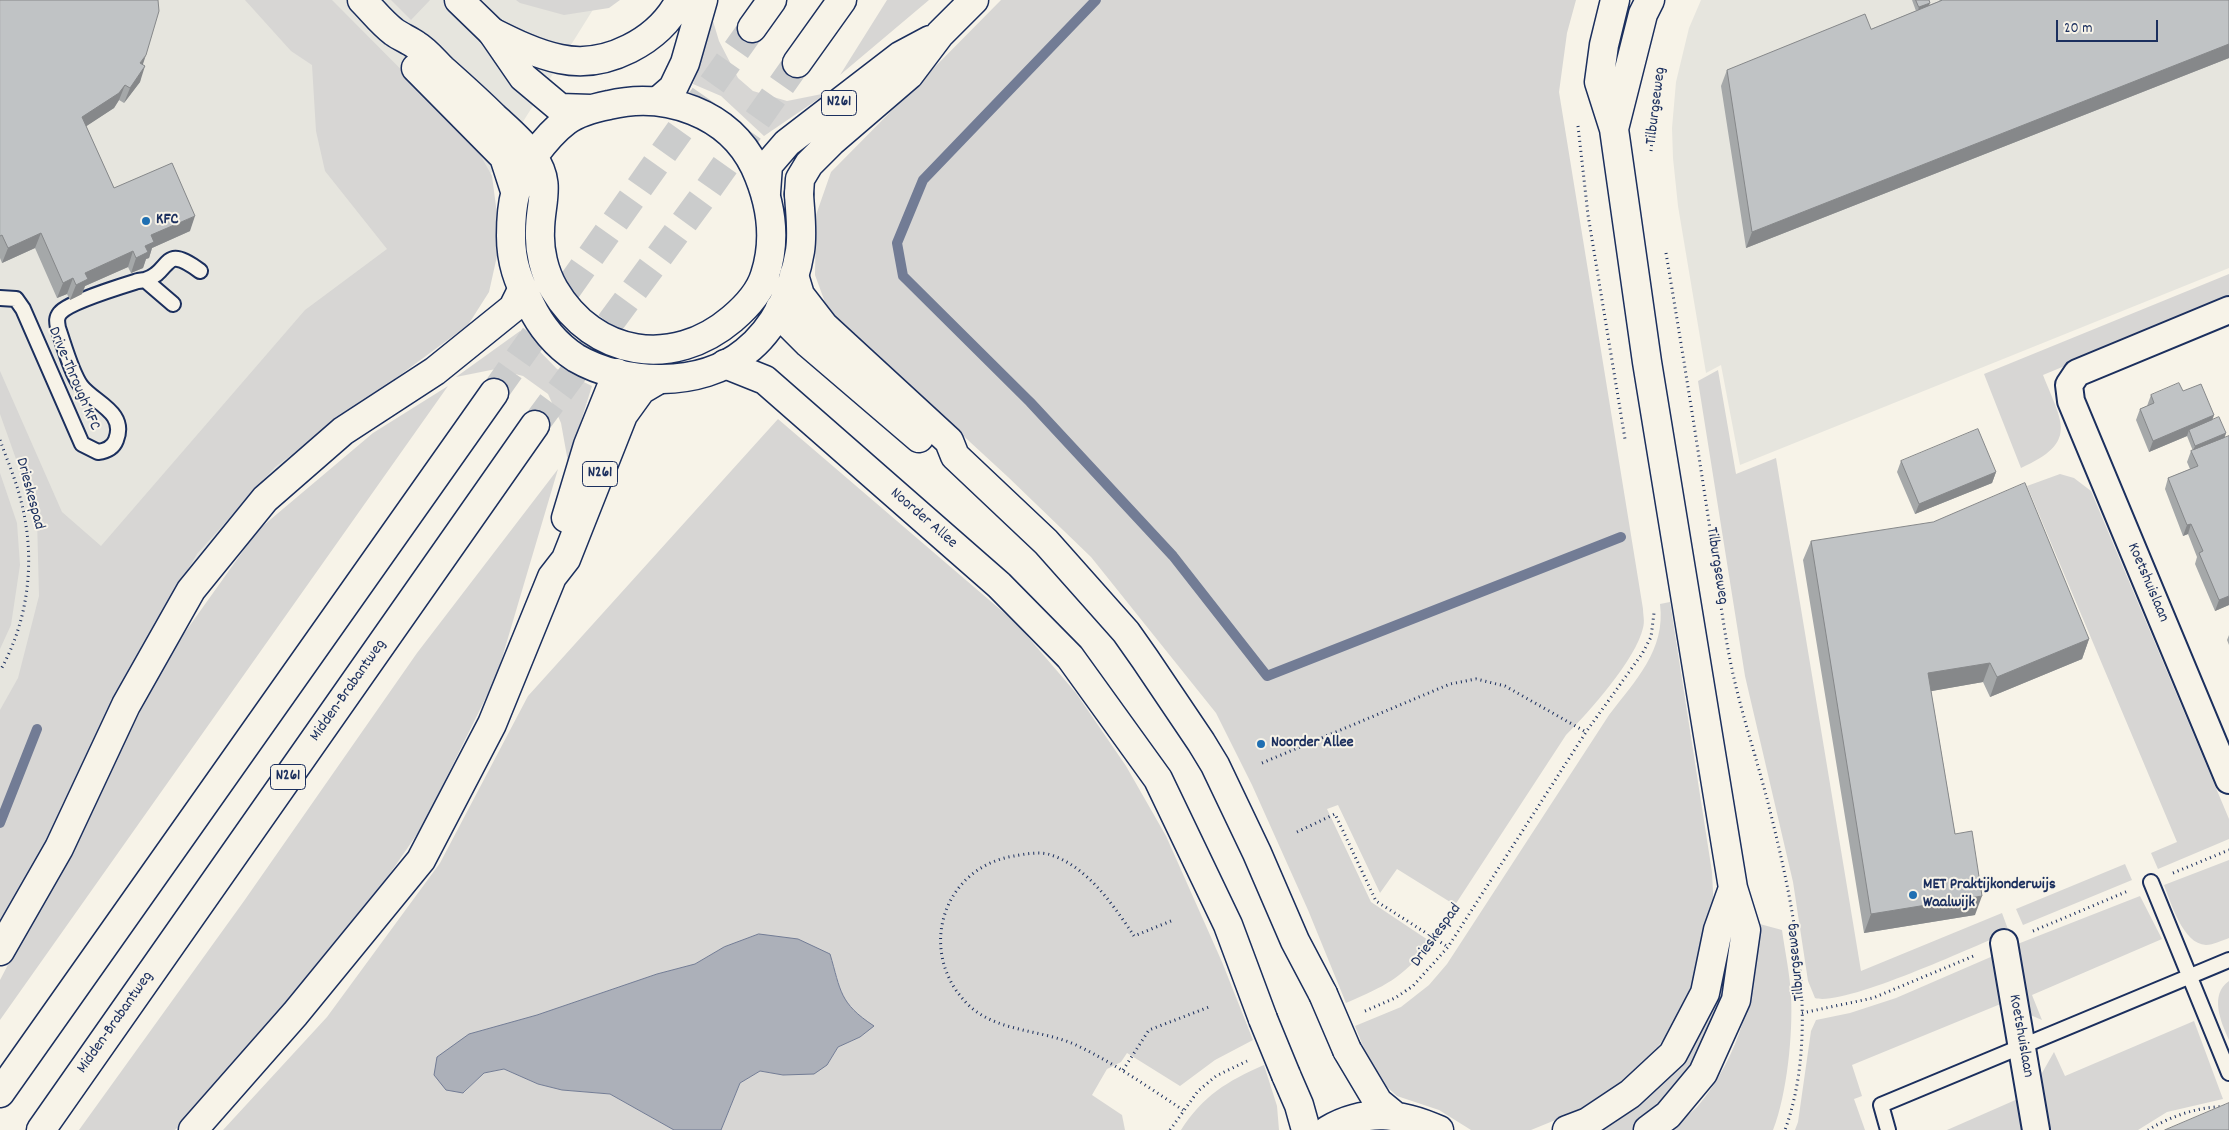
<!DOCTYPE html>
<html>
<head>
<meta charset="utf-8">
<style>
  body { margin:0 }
  #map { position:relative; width:2229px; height:1130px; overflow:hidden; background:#f7f3e8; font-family:Dekko,sans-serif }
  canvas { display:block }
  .scale { position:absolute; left:2056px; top:20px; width:102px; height:22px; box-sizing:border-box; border:2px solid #1b2f5e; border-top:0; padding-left:6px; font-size:15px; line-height:18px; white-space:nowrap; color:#1b2f5e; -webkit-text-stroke:4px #f7f3e8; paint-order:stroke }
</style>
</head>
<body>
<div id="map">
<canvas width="2229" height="1130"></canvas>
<div class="scale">20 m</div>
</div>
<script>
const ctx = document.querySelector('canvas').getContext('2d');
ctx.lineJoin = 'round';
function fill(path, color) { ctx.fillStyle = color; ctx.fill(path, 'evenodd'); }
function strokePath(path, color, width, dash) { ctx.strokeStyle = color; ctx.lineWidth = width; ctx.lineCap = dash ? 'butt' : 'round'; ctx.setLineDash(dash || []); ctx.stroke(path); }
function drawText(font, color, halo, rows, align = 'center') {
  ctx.font = font + ' Dekko,sans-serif'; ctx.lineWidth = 4; ctx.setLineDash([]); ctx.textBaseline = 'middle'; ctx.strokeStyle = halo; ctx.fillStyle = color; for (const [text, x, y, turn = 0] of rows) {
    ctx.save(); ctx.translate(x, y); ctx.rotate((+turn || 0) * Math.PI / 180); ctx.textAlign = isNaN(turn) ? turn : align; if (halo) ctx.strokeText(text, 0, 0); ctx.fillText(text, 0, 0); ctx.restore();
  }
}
fill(new Path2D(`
  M0 0H599L441 253 0 887Z
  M1701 0H2229V268L1740 465 1721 365 1706 373 1678 206 1673 158 1672 128 1676 82 1689 28Z`), '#e6e5de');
fill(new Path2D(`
  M245 0H332L473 142 492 176 497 214V256L489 292 468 325 275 467 197 554 135 660 41 852 0 922V710L18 678 39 596 37 518 0 414V371L62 512 101 546 305 310 387 249 325 171 316 131 312 65 291 51Z
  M391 0H430L411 20Z
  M516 0H620L609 8 564 15 520 3Z
  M887 0H929L840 75Z
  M1001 0H1576L1567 33 1559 92 1643 609C1643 615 1645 621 1643 628 1636 659 1589 712 1566 735L1455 905 1397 869 1380 893 1338 805 1327 809 1371 902 1428 940 1429 945C1401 979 1385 986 1346 1003L1308 910 1252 785 1216 713 1091 557 1008 477 843 325 826 305 815 275 816 215 831 172Z
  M713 21 719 41 738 78 753 91 787 101 827 93 764 136 721 96 693 84Z
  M2229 274V298L2043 375C2062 423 2079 442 2021 468L1984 374Z
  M520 331 557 369 592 386 568 462 561 423 548 394 523 376 496 369 456 377Z
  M1718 370 1736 474 1776 458 1861 971 2002 913 2009 932C1974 946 1844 1007 1815 998L1808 981 1793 882 1745 676 1698 381Z
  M448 386 0 1020V980L173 649 258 530 373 433Z
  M778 419 1016 623 1076 693 1126 766 1166 836 1222 962 1253 1040 1215 1060 1180 1086 1127 1053 1121 1062 1107 1069 1092 1095 1122 1115 1125 1130H721L740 1083 760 1071 783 1075 827 1065 838 1047 860 1037 873 1026 858 1015 843 999 830 954 724 947 695 964 657 974 537 1015 469 1034 464 1093 484 1073 504 1069 538 1084 562 1090 610 1094 674 1130H223L327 1017 440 863 528 696Z
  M558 469 497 675 422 827 333 956 215 1089 175 1130H79L244 901 417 653Z
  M0 473 17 523 20 565 11 625 0 649Z
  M2060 474 2074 478 2091 491 2229 819V839L2158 869 2151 853 2177 842 2027 486Z
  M1670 602 1712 872 1714 912 1707 955 1679 1020 1649 1058 1617 1088 1580 1110 1531 1130H1471L1439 1110 1397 1096 1375 1076 1355 1026 1401 1007 1429 985 1447 964 1609 715C1635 681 1666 650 1660 604Z
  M2229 860V938C2223 940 2213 945 2206 945 2183 944 2171 903 2164 885Z
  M2125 864 2132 880 2023 925 2016 909Z
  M2140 896 2162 939 2032 995 2042 1020 2028 1014 2015 945Z
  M1756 923 1782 930C1785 952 1790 974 1791 996 1793 1034 1787 1094 1773 1130H1671C1679 1122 1689 1115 1697 1107 1740 1057 1758 988 1756 923Z
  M1730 930 1736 931 1721 1009 1697 1064 1656 1113 1632 1130H1588L1631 1104Z
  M1993 956 2003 1003 1852 1065 1862 1096 1854 1099 1865 1130H1795L1798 1122 1811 1031 1816 1020 1850 1013 1896 998Z
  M2229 981V1040C2221 1022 2209 995 2229 981Z
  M2194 1021 2223 1099 2167 1112 2138 1130H2048L2041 1083 2042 1073 2054 1052 2065 1076Z
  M1264 1065 1277 1106 1279 1130H1181C1203 1096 1227 1081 1264 1065Z
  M2020 1098 2025 1130H1947Z`), '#d7d6d4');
const water = new Path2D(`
  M759 934 798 939 830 954C841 991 839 1003 874 1026L860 1037 838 1047 827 1065 814 1074 783 1075 760 1071 740 1083 721 1130H674L610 1094 562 1090 538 1084 504 1069 484 1073 463 1093 446 1090 434 1075 437 1057 469 1034 537 1015 657 974 695 964 724 947Z`);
fill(water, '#acb0b9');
strokePath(water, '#727c95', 1);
strokePath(new Path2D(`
  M1096 0 923 180 897 243 903 276 1030 402 1173 556 1267 676 1621 537
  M0 823 37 729`), '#727c95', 10);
strokePath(new Path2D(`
  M494 393 752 28
  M535 425 702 198 797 63`), '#cbcccc', 28, [28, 14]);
const service = new Path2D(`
  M145 280C172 272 162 242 200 271
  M0 298 16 299 23 309 82 444 98 452C106 451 113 448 116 440 127 412 94 403 81 386 71 372 64 345 58 328 57 322 56 318 60 313 69 302 122 286 138 281L145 280 173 304
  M2151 882 2229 1073
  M1888 1130 1881 1105 2229 960`);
const minor = new Path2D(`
  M2229 310 2077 373 2069 385 2071 401 2229 780
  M2004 943 2036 1130`);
const tertiary = new Path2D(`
  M1615 0 1604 45 1599 82 1614 129 1647 362 1733 888 1746 930 1736 1000 1703 1073 1668 1115 1648 1130
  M1614 129 1643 14 1650 0
  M794 275 800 295 824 326 949 441 955 456 1046 542 1126 632 1145 659 1201 742 1215 765 1257 853 1295 941 1323 994
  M780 308 786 321 808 343 919 438
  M725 364 765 380 999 585 1070 657 1158 779 1228 925 1263 1019
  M1347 1050 1378 1102 1395 1116
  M1286 1075 1299 1105 1306 1130
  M1328 1130C1366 1108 1401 1113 1439 1130
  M1567 1130 1588 1122 1630 1094 1673 1054 1705 993 1718 930 1733 888`);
const secondary = new Path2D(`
  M362 0C372 10 382 23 394 32 401 37 409 40 416 45 426 51 434 61 442 69 460 85 477 100 494 117 507 129 523 142 533 157 552 184 540 202 540 231 539 250 544 272 554 289 594 357 673 369 732 319 745 308 760 292 765 275 777 238 771 202 755 167 729 113 665 91 609 105 594 108 578 112 566 121 554 130 544 142 535 154 515 183 511 201 511 236 511 262 518 281 530 304 540 325 556 345 576 358 624 386 701 388 745 352 775 329 794 288 800 251 803 232 800 213 799 194
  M459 0 492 32 523 77 560 108 591 109
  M416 68 504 157 515 191`);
const trunk = new Path2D(`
  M752 28 772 0
  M492 32C514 43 536 54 560 59 606 69 659 41 680 0
  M797 63 842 0
  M658 101 673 88 685 63 703 0
  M766 193 768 165 787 143 900 56 930 40
  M799 194 800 179 809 164 831 142 909 75 940 34 974 0
  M566 518 588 445 617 373
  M0 951 59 848 126 705 191 590 265 499 343 431 435 371 513 308 522 290
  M0 1093 494 393
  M41 1130 535 425
  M193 1130 295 1014 421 860 492 724 552 577 566 559 623 415 641 390 658 380`);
strokePath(service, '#1b2f5e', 18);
strokePath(minor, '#1b2f5e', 30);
strokePath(tertiary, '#1b2f5e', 31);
strokePath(secondary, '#1b2f5e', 31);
strokePath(trunk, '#1b2f5e', 31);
strokePath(new Path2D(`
  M1578 126 1588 215 1625 439
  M1651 151 1655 105
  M1666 253C1682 348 1697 442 1711 536 1718 582 1723 629 1733 674 1742 714 1755 754 1766 795 1792 897 1822 1028 1785 1130
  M0 440C7 460 16 480 21 501 36 558 29 620 0 671
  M1262 763 1450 684 1476 679 1505 686 1586 732
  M1297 832 1335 814 1376 901 1448 947
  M2173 873 2229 850
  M1171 921 1134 936C1114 906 1088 867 1051 855 1040 851 1025 854 1014 856 945 867 918 946 962 998 990 1033 1039 1028 1076 1045 1114 1063 1148 1087 1183 1110
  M2033 931 2128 891
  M1365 1011 1395 998 1413 986 1448 947 1586 732 1642 654 1651 637 1654 613
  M1802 1013 1873 998 1976 955
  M1123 1070 1149 1030 1209 1007
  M1170 1130 1198 1091 1216 1076 1247 1061
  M2148 1130C2171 1116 2202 1105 2229 1107`), '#1b2f5e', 3, [1, 4]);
strokePath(service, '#f7f3e8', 14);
strokePath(minor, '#f7f3e8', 26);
strokePath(tertiary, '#f7f3e8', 28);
strokePath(secondary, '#f7f3e8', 28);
strokePath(trunk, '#f7f3e8', 28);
const tertiaryBridge = new Path2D(`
  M1323 994 1347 1050
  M1263 1019 1286 1075`);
strokePath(tertiaryBridge, '#1b2f5e', 31, []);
strokePath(tertiaryBridge, '#f7f3e8', 28);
fill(new Path2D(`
  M0 0 143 65 140 82 124 103 119 100 114 108 86 126 114 188 190 231 152 248 149 258 146 259 143 268 131 273 128 267 85 286 82 294 70 300 67 294 57 298 35 248 2 263 0 258Z
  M1912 0H1929V5L1940 1 1939 0H2229V58L1746 248 1721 86 1727 70 1871 29 1916 11Z
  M2183 391 2214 415 2212 420 2226 433 2224 438 2229 605 2215 611 2195 564 2197 557 2188 534 2183 536 2165 489 2168 478 2190 469 2187 462 2191 451H2193L2187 436 2149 452 2136 420 2140 409 2147 406 2151 395Z
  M1901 461 1996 472 1992 483 1915 514 1897 472Z
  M1811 541 2089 639 2082 659 1990 697 1983 682 1931 691 1955 834 1975 915 1864 933 1803 560Z
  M2229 635V645L2227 640Z`), '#a5a8a9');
fill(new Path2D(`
  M1930 3 1928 8 1917 13 1919 7Z
  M2229 44V58L1746 248 1752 232Z
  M146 55 141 70 140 63Z
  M145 66 140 82 124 103 130 88Z
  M125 85 119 100 114 108 76 133 82 117Z
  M195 216 190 231 152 248 149 258 146 259 143 268 131 273 136 258 145 246 151 235Z
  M41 233 35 248 2 263 8 248Z
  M133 251 128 267 85 286 82 294 70 300 76 285 85 273Z
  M73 278 67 294 57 298 63 283Z
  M2214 415 2210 426 2189 430 2187 436 2149 452 2153 441Z
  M2226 433 2224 439 2193 451 2195 446Z
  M1996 472 1992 483 1915 514 1919 504Z
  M2191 524 2188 534 2183 536 2187 525Z
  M2229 596V605L2215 611 2219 600Z
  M2089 639 2082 659 1990 697 1997 677Z
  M1990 663 1983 682 1921 693 1928 673Z
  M1982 896 1975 915 1864 933 1871 914Z`), '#86888a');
const building = new Path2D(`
  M0 0H158L159 11 146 55 140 63 145 66 130 88 125 85 119 93 82 117 114 188 172 163 195 216 151 235 154 242 145 246 148 252 136 258 133 251 85 273 88 279 76 285 73 278 63 283 41 233 8 248 2 235 0 236Z
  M1916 0H1929L1930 3 1919 7Z
  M1943 0H2229V44L1752 232 1727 70 1865 14 1871 29Z
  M2179 383 2183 391 2201 384 2214 415 2153 441 2140 409 2154 403 2151 395Z
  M2219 417 2226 433 2195 446 2189 430Z
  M1978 429 1996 472 1919 504 1901 461Z
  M2229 436V596L2219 600 2199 553 2203 551 2191 524 2187 525 2168 478 2198 466 2191 451Z
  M2025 483 2089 639 1997 677 1990 663 1928 673 1955 834 1972 831 1982 896 1871 914 1811 541 1933 522Z
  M2229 1103V1130H2165Z`);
fill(building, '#c0c3c5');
strokePath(building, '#86888a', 1);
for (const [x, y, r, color] of [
  [146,221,5,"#1f6fb2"],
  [1261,744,5,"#1f6fb2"],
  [1913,895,5,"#1f6fb2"]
]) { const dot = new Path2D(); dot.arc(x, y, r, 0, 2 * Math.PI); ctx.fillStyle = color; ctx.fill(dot); strokePath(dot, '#f7f3e8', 2); }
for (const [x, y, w] of [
  [839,103,35],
  [600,474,35],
  [288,777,35]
]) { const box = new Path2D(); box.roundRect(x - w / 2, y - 12.5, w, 25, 4); ctx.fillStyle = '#f7f3e8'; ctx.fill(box); strokePath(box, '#1b2f5e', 1); }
drawText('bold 15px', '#1b2f5e', null, [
  ["N261",839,103],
  ["N261",600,474],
  ["N261",288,777]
]);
drawText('16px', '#1b2f5e', '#f7f3e8', [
  ["Tilburgseweg",1657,106,-83],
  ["Drive-Through KFC",73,379,67],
  ["Drieskespad",29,494,75],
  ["Noorder Allee",923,519,41],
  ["Tilburgseweg",1716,566,81],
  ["Koetshuislaan",2147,583,67],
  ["Midden-Brabantweg",349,691,-55],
  ["Drieskespad",1437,936,-54],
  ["Tilburgseweg",1797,962,-96],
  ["Midden-Brabantweg",116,1023,-55],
  ["Koetshuislaan",2020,1036,80]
]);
drawText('bold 16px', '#1b2f5e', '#f7f3e8', [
  ["KFC",156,221],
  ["Noorder Allee",1271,744],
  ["MET Praktijkonderwijs",1923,886],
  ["Waalwijk",1923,904]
], 'left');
</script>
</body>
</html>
